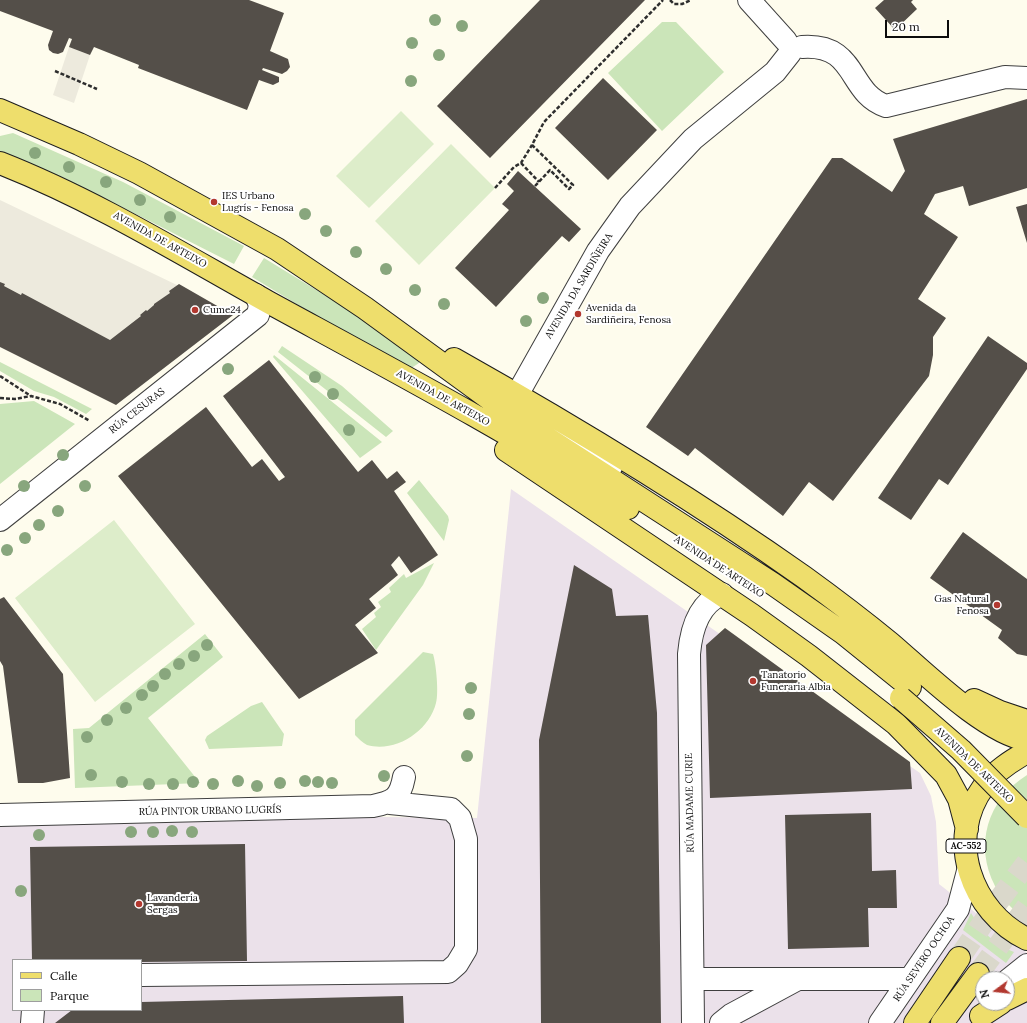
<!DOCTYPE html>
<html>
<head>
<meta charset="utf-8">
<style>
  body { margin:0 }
  #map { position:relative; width:1027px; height:1023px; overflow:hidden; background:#fefced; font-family:Lora,serif }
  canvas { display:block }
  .legend { position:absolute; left:12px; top:959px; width:130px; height:52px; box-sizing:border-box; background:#fff; border:1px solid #9e9e9e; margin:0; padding:5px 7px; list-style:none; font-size:12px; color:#0c0c0c }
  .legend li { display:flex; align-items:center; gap:8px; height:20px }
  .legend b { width:20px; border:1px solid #9e9e9e }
  .north { position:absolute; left:975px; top:971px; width:40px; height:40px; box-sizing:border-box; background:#fff; border:1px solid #9e9e9e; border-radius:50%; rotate:255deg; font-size:11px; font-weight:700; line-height:16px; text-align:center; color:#0c0c0c }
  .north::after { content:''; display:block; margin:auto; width:14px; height:18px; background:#b2382f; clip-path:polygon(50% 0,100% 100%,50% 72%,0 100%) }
  .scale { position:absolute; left:885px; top:20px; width:64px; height:18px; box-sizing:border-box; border:2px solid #0c0c0c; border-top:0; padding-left:5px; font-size:12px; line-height:14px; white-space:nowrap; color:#0c0c0c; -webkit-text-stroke:3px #fff; paint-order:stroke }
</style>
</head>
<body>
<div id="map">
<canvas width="1027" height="1023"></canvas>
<ul class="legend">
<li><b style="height:5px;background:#eede6c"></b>Calle</li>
<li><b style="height:11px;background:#cbe5b9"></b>Parque</li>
</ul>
<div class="north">N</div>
<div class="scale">20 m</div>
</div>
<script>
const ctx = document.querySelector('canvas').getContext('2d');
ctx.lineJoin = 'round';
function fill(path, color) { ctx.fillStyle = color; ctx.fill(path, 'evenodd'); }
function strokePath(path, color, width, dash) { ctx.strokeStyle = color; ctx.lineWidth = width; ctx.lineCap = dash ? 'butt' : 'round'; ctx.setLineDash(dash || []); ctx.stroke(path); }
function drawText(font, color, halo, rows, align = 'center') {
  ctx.font = font + ' Lora,serif'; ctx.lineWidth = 4; ctx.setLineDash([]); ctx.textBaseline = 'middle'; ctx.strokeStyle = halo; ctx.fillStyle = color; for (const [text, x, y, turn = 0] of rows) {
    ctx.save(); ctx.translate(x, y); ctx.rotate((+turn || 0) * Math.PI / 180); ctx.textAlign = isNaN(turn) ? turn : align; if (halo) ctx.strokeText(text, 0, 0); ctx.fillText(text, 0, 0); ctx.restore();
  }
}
fill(new Path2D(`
  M511 489 920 773 931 796 936 822 939 884 1027 953V1023H0V813L477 818ZM13 960H141V1010H13ZM983 979H1007V1003H983Z`), '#ebe1ea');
fill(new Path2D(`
  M662 22H676L724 72 662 131 608 73Z
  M13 133 123 182 244 246 234 264C156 225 81 184 0 152V136Z
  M264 258 336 302 420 357 419 363 410 369H404L252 277Z
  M282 346 342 386 393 431 386 437 278 352Z
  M274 355 382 442 360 458 273 357Z
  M0 362 92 409 86 414 54 397 34 391 0 371Z
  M34 401 75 424 0 484V404Z
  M419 480 448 516 449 520 444 541 407 493Z
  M434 563 423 585 376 650 362 629 376 617 374 613 381 607 378 602 391 592 389 588 404 574 406 578Z
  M205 634 223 657 148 718 200 783 75 788 73 729 89 728Z
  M423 652 433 654C436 663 439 693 436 703 429 731 396 753 367 745 363 743 358 738 355 735V720Z
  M262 702 284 734 282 746 209 749 205 740 207 736 251 706Z
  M1027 775V919C1014 912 1002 899 995 886 974 845 987 800 1027 775Z
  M971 913C982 931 994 945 1014 952L1006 963 963 930Z`), '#cbe5b9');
fill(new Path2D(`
  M401 111 434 144 369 208 336 176Z
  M451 144 495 188 419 265 375 221Z
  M114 520 195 624 95 702 15 598Z`), '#ddedca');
fill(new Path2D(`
  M69 47 90 55 74 103 53 95Z
  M0 200 179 286 110 340 0 284Z`), '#edeadd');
fill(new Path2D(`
  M0 0H249L284 13 270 51 288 59 290 67 287 71 282 74 263 68 262 70 279 77V82L273 85 259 80 247 110 138 68 139 65 94 47 90 55 69 47 72 39 69 38 63 52 58 54 53 53 49 50 48 45 53 31 0 11Z
  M540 0H645L490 158 437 106Z
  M884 0H913L911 2 917 9 895 30 875 8Z
  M603 78 657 130 608 180 555 128Z
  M1027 99V188L969 206 963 186 935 194 924 214 958 237 918 299 946 318 933 337V355L929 376 833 501 809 482 783 516 695 448 688 456 646 427 832 158H842L892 192 905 171 893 139Z
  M518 171 581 229 569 242 562 236 496 307 455 268 509 210 502 204 514 191 507 184Z
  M1027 204V243L1016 207Z
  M0 282 5 284 4 286 21 295 22 293 110 340 141 316 140 315 146 310 147 311 154 305V304L170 293 169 291 179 284 233 315 116 405 0 347Z
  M988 336 1027 363V369L948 485 939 479 911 520 878 498Z
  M269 360 358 472 372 460 387 479 397 471 406 482 394 491 438 555 411 573 399 556 391 565 398 575 369 599 376 608 355 625 378 653 299 699 118 476 206 407 252 467 262 459 279 481 285 477 223 396Z
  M963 532 1027 579V656L1017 654 998 638 1002 630 930 578Z
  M574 565 612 589 616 616 648 615 657 713 661 1023H541L539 740Z
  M4 597 63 674 70 778 43 783H18L3 666 0 661V599Z
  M725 628 910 762 912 789 710 798 706 645Z
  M871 813 872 871 896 870 897 908H868L869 947 788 949 785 815Z
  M245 844 247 961 141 962V960H32L30 847Z
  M403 996 404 1023H55L72 1010H141V1002Z`), '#544f49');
strokePath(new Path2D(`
  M959 958 999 900 1027 863
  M978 974 1027 907`), '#dad8cb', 22, [22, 11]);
const minor = new Path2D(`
  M749 0 786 41
  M802 47C858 43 847 93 886 106L1005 77 1027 78
  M611 467 528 409 521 403 517 395 598 251 630 206 693 139 775 72 790 53
  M0 520 258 315 260 305 256 295
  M0 815 373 806C393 802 400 799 404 777
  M141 975 448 972 457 964 466 949V839L460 818 451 809 390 803
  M693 979H910
  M1007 981 1027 965
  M32 1023 33 1010
  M693 1023 689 654C691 631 698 604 722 594
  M721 1023 731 1015 796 980
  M880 1023 958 909 968 871`);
const major = new Path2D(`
  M0 110 79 144 139 173 277 249 365 308 516 418 773 584 843 633 910 687
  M0 163C94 200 180 253 268 302 389 368 512 433 628 508
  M454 359C573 426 692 498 804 577 833 598 862 620 890 643 923 671 985 733 1027 740
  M506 450 752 615 809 656 896 724 946 775 959 799 967 829
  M974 700 1000 712 1027 721
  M1027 752C1011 761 995 771 984 786 945 839 971 912 1027 939
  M1007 999 1027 989
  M981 1016 1001 1003
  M915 1023 959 958
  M942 1023 978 974`);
strokePath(minor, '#3f3f3f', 24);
strokePath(major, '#1d1d1d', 24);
strokePath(new Path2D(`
  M670 0 674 4H682L691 0
  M55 71 97 89
  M521 163 539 182
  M535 186 550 170 569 189 573 185 532 145 544 122 663 0
  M495 188 514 167 521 163 532 145
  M0 376 31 396
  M0 398 15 399 31 396 60 404 90 421`), '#2e2e2e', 2.5, [4, 2]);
strokePath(minor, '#fff', 22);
strokePath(major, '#eede6c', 22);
const majorBridge = new Path2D(`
  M901 698 961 750 1027 817`);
strokePath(majorBridge, '#1d1d1d', 24, []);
strokePath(majorBridge, '#eede6c', 22);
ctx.fillStyle = '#88a67d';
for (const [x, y] of [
  [435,20],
  [462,26],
  [412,43],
  [439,55],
  [411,81],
  [35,153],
  [69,167],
  [106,182],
  [140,200],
  [305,214],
  [170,217],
  [326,231],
  [356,252],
  [386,269],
  [415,290],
  [543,298],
  [444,304],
  [526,321],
  [228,369],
  [315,377],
  [333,394],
  [349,430],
  [63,455],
  [24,486],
  [85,486],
  [58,511],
  [39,525],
  [25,538],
  [7,550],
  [207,645],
  [194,656],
  [179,664],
  [165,674],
  [153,686],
  [471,688],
  [142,695],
  [126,708],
  [469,714],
  [107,720],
  [87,737],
  [467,756],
  [91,775],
  [384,776],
  [238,781],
  [305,781],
  [122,782],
  [193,782],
  [318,782],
  [280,783],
  [332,783],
  [149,784],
  [173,784],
  [213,784],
  [257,786],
  [172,831],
  [131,832],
  [153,832],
  [192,832],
  [39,835],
  [21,891]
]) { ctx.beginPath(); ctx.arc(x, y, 6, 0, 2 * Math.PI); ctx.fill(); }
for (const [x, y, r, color] of [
  [214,202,4,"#b2382f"],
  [195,310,4,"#b2382f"],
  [578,314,4,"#b2382f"],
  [997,605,4,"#b2382f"],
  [753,681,4,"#b2382f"],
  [139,904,4,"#b2382f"]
]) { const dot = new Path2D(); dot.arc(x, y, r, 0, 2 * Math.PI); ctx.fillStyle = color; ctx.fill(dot); strokePath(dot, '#fff', 1.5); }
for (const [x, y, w] of [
  [966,846,40]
]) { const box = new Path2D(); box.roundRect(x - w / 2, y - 7, w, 14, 3); ctx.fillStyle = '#fff'; ctx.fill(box); strokePath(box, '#0c0c0c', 1); }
drawText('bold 9px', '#0c0c0c', null, [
  ["AC-552",966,846]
]);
drawText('10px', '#0c0c0c', '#fff', [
  ["IES Urbano",222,196],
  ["Lugrís - Fenosa",222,208],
  ["Avenida da",586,308],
  ["Sardiñeira, Fenosa",586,320],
  ["Cume24",203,310],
  ["Gas Natural",989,599,"right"],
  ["Fenosa",989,611,"right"],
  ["Tanatorio",761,675],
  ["Funeraria Albia",761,687],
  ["Lavandería",147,898],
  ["Sergas",147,910]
], 'left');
drawText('10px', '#0c0c0c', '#fff', [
  ["AVENIDA DE ARTEIXO",160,240,29],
  ["AVENIDA DA SARDIÑEIRA",579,286,-59],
  ["AVENIDA DE ARTEIXO",443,398,29],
  ["RÚA CESURAS",137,411,-38],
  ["AVENIDA DE ARTEIXO",719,567,33],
  ["AVENIDA DE ARTEIXO",974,765,44],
  ["RÚA MADAME CURIE",690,803,-91],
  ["RÚA PINTOR URBANO LUGRÍS",210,811,-1],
  ["RÚA SEVERO OCHOA",924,959,-56]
]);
</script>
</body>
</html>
